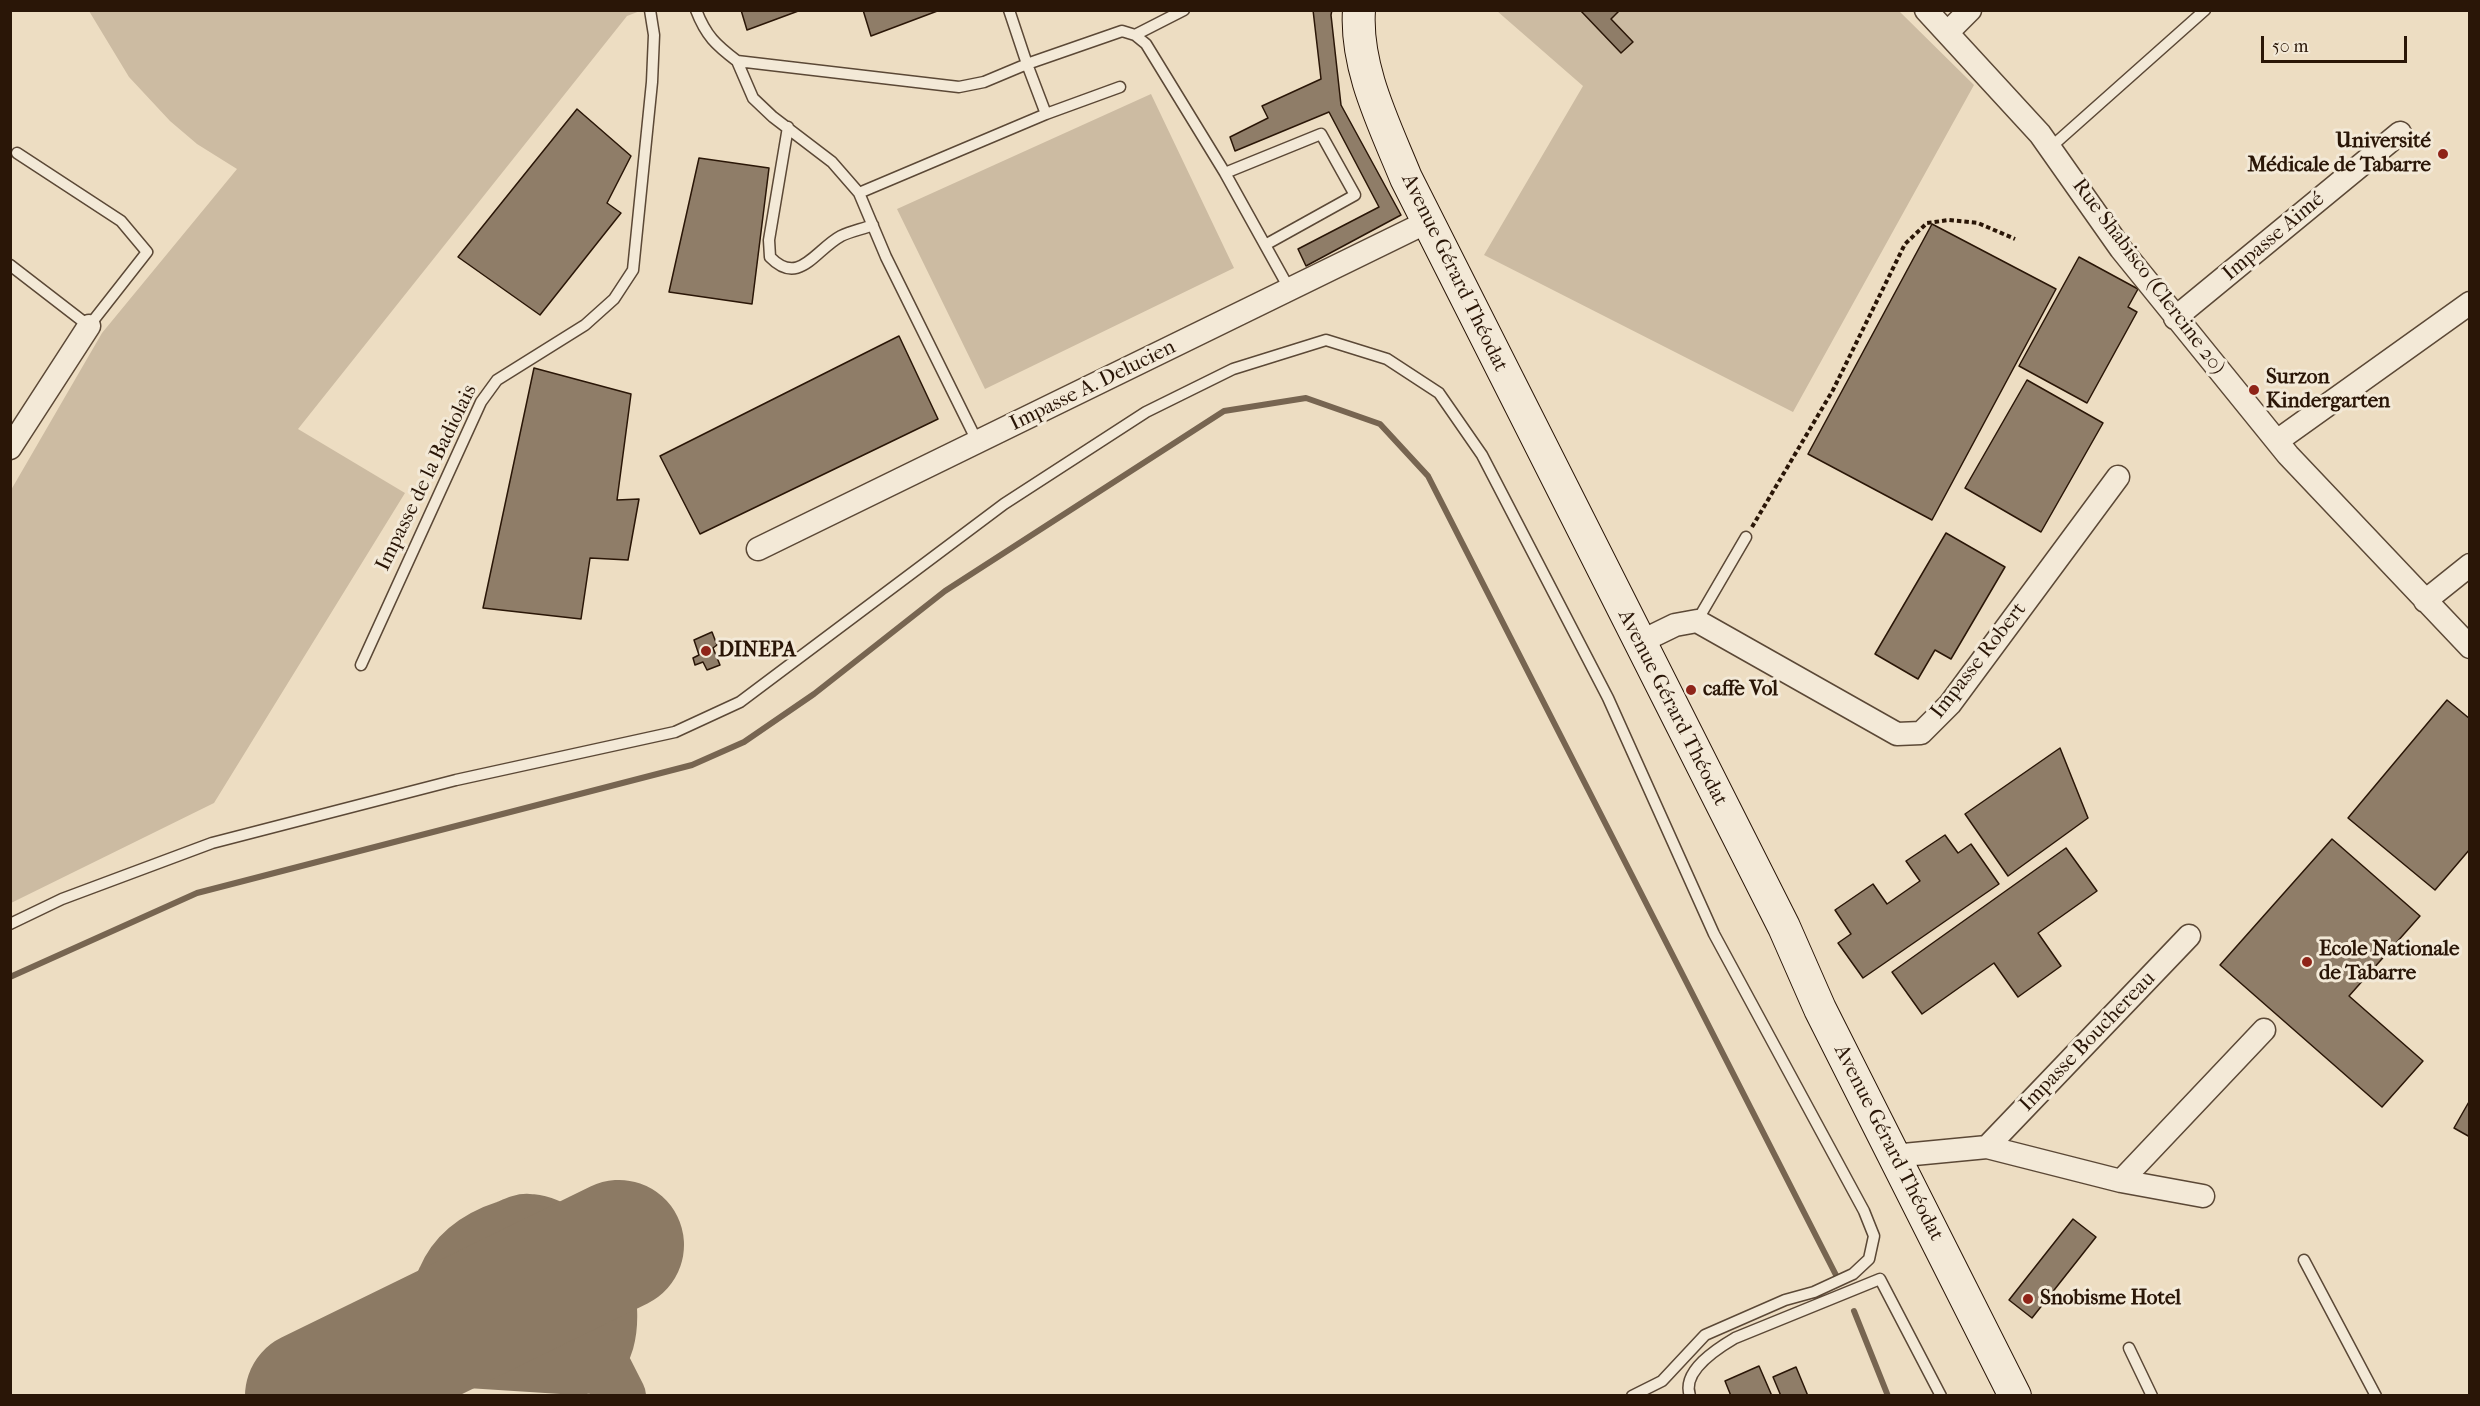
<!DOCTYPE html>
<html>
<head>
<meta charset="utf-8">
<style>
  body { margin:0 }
  #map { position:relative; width:2480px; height:1406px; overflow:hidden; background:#edddc2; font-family:"IM FELL French Canon",serif }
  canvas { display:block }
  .frame { position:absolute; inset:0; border:12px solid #2a1607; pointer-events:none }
  .scale { position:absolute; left:2261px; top:36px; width:146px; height:27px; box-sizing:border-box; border:3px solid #2a1607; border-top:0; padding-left:8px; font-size:18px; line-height:21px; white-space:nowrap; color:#2a1607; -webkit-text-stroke:4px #f3e9d7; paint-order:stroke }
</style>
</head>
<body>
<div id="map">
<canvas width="2480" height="1406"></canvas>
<div class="frame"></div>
<div class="scale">50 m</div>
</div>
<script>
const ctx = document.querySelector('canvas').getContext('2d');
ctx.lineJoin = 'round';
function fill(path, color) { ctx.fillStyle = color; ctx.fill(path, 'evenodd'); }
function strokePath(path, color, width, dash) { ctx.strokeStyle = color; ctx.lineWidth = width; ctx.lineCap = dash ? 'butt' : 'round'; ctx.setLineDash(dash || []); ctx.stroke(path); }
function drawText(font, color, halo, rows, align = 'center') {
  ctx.font = font + ' "IM FELL French Canon",serif'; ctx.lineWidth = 6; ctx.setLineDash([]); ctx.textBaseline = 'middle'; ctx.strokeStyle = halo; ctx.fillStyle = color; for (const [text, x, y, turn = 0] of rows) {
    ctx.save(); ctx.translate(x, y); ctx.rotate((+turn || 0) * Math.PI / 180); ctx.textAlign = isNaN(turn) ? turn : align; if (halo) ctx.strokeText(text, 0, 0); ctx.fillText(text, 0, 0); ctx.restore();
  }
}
fill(new Path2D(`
  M89 11H640L627 16 298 429 405 493 214 803 11 903V490L102 333 237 169 197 144 170 121 129 77Z
  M1497 11H1899L1974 85 1793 412 1484 255 1583 86Z
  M1151 94 1234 268 985 389 897 209Z`), '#ccbba2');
strokePath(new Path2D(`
  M10 977 197 893 692 765 744 742 814 694 945 591 1224 411 1306 398 1380 424 1428 476 1838 1279
  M1854 1311 1888 1396`), '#776551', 6);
strokePath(new Path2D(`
  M558 1274 620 1396
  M382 1360 422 1359 578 1369C584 1368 591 1368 595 1364 620 1343 613 1280 595 1257 584 1242 548 1220 529 1220 522 1219 514 1223 507 1226 479 1235 455 1250 443 1279 435 1295 434 1314 423 1329 416 1339 405 1346 396 1353`), '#8c7a64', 52);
strokePath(new Path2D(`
  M310 1396 619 1245`), '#8c7a64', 130);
const building = new Path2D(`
  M741 10H801L747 30Z
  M863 10H940L871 36Z
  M1313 10H1332L1331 15 1341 105 1401 215 1306 266 1298 249 1379 207 1329 112 1235 151 1230 137 1268 118 1262 106 1321 79Z
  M1580 10H1620L1611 19 1633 42 1621 53Z
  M577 109 631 156 607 203 621 213 540 315 458 257Z
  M699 158 769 168 752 304 669 292Z
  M1932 224 2056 289 1932 520 1808 454Z
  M2079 257 2138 289 2128 307 2137 312 2087 403 2019 366Z
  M899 336 938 419 700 534 660 456Z
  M534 368 631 394 617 500 639 499 628 560 590 558 581 619 483 608Z
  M2027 380 2103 423 2041 532 1965 488Z
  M1946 533 2005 567 1951 659 1935 650 1918 679 1875 654Z
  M712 632 717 645 713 648 720 665 707 670 703 662 695 665 693 658 699 655 694 640Z
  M2447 700 2470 719V849L2435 890 2348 818Z
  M2060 748 2088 818 2008 876 1965 814Z
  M1945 835 1958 853 1971 844 1999 884 1863 978 1838 943 1851 934 1835 910 1873 884 1887 904 1920 881 1906 861Z
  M2332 839 2420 916 2349 996 2423 1061 2382 1107 2220 965Z
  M2066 848 2097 891 2038 933 2061 966 2018 997 1994 963 1922 1014 1892 972Z
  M2470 1100V1137L2454 1128Z
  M2073 1219 2096 1237 2032 1318 2009 1300Z
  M1759 1366 1772 1396H1731L1725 1381Z
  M1796 1367 1808 1396H1781L1773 1377Z`);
fill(building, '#8f7d68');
strokePath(building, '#2a1607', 1.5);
const lane = new Path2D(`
  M696 10C706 36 716 45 737 61L959 87 984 82 1027 64 1046 114 859 193
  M1009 10 1027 64 1122 31 1135 35 1146 44 1225 173 1290 290
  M1135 35 1184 10
  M737 61 753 98 773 117 832 162 859 193 886 257 978 443
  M1046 114 1120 87
  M788 127 769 240 770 257C799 287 815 250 841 236 851 231 863 229 873 225
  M2051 147 2205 10
  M1225 173 1321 134 1355 195 1265 245
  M10 265 89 326 147 252 121 221 17 153
  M1697 621 1746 537
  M361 665 481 402 497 380 585 325 614 299 633 270 652 82 654 35 650 10
  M10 924 62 899 212 843 456 780 675 732 740 702 1004 504 1146 412 1233 369 1326 340 1387 359 1439 393 1482 455 1608 698 1714 934 1864 1211 1874 1236 1869 1259 1853 1274 1814 1292 1785 1300 1705 1335 1662 1381 1632 1396
  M2304 1260 2376 1396
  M2129 1348 2152 1396
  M1690 1396C1681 1371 1718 1348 1735 1338L1880 1279 1941 1396`);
const street = new Path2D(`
  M1926 10 2040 134 2121 249 2288 455 2470 647
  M1947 33 1970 10
  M2175 318 2400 133
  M2277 441 2470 303
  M10 448 89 326
  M758 549 1427 222
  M2425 601 2470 565
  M1638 643 1675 625 1697 621 1897 734 1921 733 1950 704 2118 477
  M1987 1147 2189 936
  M1893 1156 1987 1147 2121 1181 2203 1196
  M2121 1181 2264 1030`);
const secondary = new Path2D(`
  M1359 10C1355 68 1385 126 1406 178L1784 927 1820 1009 2015 1396`);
strokePath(lane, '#5b4836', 13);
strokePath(street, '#5b4836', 25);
strokePath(secondary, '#2a1607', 34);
strokePath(new Path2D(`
  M1752 527 1833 390 1905 244 1927 223 1949 220 1978 223 2015 239`), '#2a1607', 4, [4.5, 3]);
strokePath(lane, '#f3e9d7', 10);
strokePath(street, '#f3e9d7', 22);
strokePath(secondary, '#f3e9d7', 32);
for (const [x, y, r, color] of [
  [2443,154,6,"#8f2418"],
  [2254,390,6,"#8f2418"],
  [706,651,6,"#8f2418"],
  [1691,690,6,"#8f2418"],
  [2307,962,6,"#8f2418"],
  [2028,1299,6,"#8f2418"]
]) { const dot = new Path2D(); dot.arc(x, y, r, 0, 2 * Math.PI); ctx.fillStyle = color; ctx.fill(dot); strokePath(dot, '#f3e9d7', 2); }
drawText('bold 21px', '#2a1607', '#f3e9d7', [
  ["Université",2431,142,"right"],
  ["Médicale de Tabarre",2431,166,"right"],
  ["Surzon",2266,378],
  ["Kindergarten",2266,402],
  ["DINEPA",718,651],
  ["caffe Vol",1703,690],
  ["Ecole Nationale",2319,950],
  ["de Tabarre",2319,974],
  ["Snobisme Hotel",2040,1299]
], 'left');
drawText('21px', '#2a1607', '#f3e9d7', [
  ["Impasse Aimé",2274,237,-40],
  ["Avenue Gérard Théodat",1454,273,64],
  ["Rue Shabisco (Clercine 20)",2148,277,53],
  ["Impasse A. Delucien",1093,386,-26],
  ["Impasse de la Badiolais",427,478,-64],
  ["Impasse Robert",1979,661,-52],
  ["Avenue Gérard Théodat",1672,708,63],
  ["Impasse Bouchereau",2088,1042,-46],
  ["Avenue Gérard Théodat",1888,1143,63]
]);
</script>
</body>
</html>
